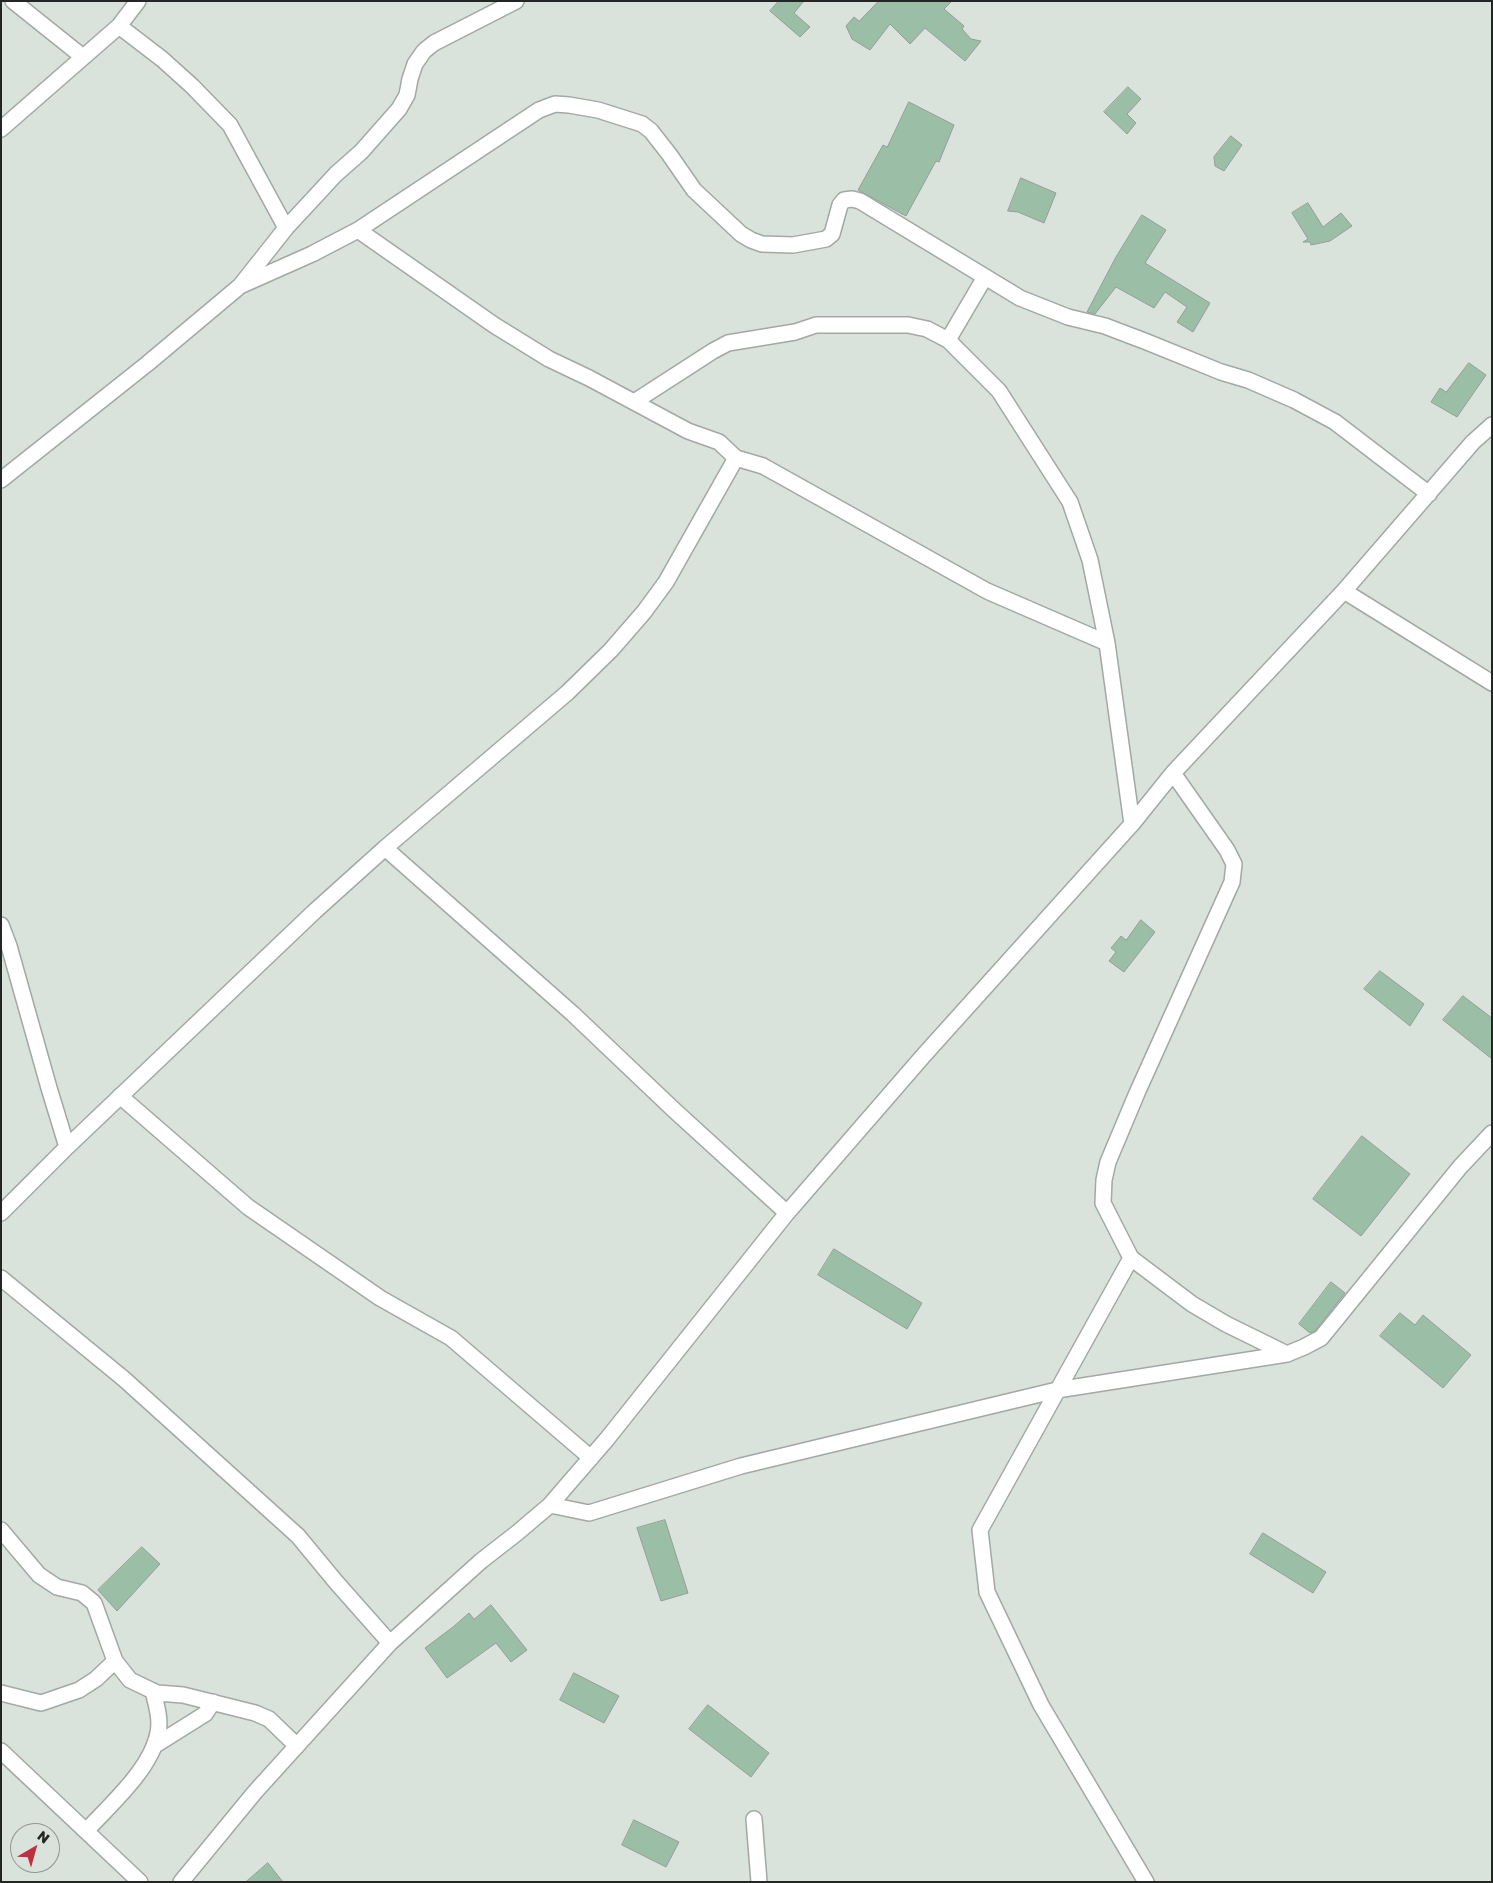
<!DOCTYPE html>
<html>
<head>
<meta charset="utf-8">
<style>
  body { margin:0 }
  #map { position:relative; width:1493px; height:1883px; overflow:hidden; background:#dae2dc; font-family:"Golos Text",sans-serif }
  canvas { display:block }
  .frame { position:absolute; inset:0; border:2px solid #232624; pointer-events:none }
  .north { position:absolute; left:10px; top:1823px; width:50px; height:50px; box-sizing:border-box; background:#dae2dc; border:1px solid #919792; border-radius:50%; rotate:38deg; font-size:14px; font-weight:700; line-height:20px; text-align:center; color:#232624 }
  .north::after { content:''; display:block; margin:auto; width:18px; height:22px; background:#bf2e41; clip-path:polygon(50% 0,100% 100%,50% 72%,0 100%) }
</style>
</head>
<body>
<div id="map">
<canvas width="1493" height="1883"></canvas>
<div class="frame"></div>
<div class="north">N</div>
</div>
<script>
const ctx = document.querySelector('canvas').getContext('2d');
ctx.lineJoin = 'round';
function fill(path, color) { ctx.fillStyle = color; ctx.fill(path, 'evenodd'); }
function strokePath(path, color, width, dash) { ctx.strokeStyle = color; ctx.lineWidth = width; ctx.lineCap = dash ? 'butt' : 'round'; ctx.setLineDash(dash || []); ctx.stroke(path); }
const building = new Path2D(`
  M779 1H804L794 13 810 27 800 37 770 11Z
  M879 1H952L944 9 964 26 962 29 971 39 981 41 965 61 925 28 910 44 890 24 870 50 852 39 846 26 854 17 859 21Z
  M1128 87 1141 99 1127 114 1136 123 1127 134 1104 112Z
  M909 102 954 125 939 162 936 161 906 216 858 190 883 145 887 147Z
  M1231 136 1242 145 1224 171 1215 166 1214 157Z
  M1021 178 1056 193 1044 223 1018 212 1008 211Z
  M1308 203 1323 227 1341 213 1352 226 1330 241 1311 245 1310 242H1303L1308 239 1292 213Z
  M1142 215 1166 230 1145 263 1210 303 1193 332 1177 322 1187 307 1165 292 1154 308 1116 287 1095 314 1087 312 1116 257Z
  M1469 363 1486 375 1457 417 1431 402 1440 388 1446 392Z
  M1141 920 1155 932 1124 972 1109 961 1116 952 1111 948 1121 936 1126 940Z
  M1380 971 1424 1004 1410 1026 1364 989Z
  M1463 996 1492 1018V1059L1443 1020Z
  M1362 1136 1410 1174 1361 1236 1313 1199Z
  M834 1249 922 1303 907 1329 818 1275Z
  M1331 1282 1345 1293 1315 1331 1310 1333 1299 1324Z
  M1400 1313 1415 1325 1423 1315 1471 1355 1443 1388 1380 1336Z
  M665 1520 688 1593 661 1601 637 1528Z
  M1263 1533 1326 1572 1313 1593 1250 1554Z
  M142 1547 160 1564 117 1611 98 1590Z
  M491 1605 527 1650 511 1662 496 1643 447 1678 425 1648 453 1627 469 1613 474 1619Z
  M574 1673 619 1696 604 1723 560 1700Z
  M708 1705 769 1753 751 1777 689 1729Z
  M634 1820 679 1842 666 1867 622 1845Z
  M268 1863 283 1882H246Z`);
fill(building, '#9bbea6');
strokePath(building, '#959d97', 1);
const minor = new Path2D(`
  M13 1 83 57
  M119 26 162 59 192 86 230 125 286 228
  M1 129 119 26 138 1
  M358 230 494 325 549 359 589 378 688 431 719 442 736 458 763 466 987 591 1107 643
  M240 286 312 254 358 230 539 110 555 104 569 105 598 110 642 124 651 131 669 154 694 190 741 234 751 240 762 244 793 245 826 239 832 234 840 205 844 200 852 199 860 201 1020 298 1068 317 1105 326 1147 342 1221 372 1248 380 1294 400 1335 422 1429 494
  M948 340 985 277
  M634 402 713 351 728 343 795 332 816 325H908L927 329 948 340 999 391 1070 502 1090 560 1107 643 1132 824
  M1 480 147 364 240 286 286 228 336 174 361 152 399 109 407 95 410 79 415 64 424 51 434 43 516 1
  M1344 591 1492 683
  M1173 773 1227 850 1234 864 1232 882 1137 1093 1108 1162 1104 1180 1103 1203 1131 1258 1192 1304 1226 1324 1287 1354 1304 1347 1321 1338 1460 1167 1492 1133
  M385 848 573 1014 674 1110 787 1213
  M1 925 9 946 49 1088 67 1147
  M120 1096 248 1207 380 1298 451 1338 591 1458
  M1 1213 67 1147 315 911 385 848 567 693 611 650 644 612 666 582 736 458
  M1131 1258 980 1530 987 1592 1041 1705 1146 1882
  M1 1278 124 1379 298 1536 336 1582 390 1643
  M550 1505 589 1513 741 1466 1057 1390 1287 1354
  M1 1530 39 1575 57 1587 82 1593 94 1603 115 1661 130 1680 157 1693 183 1695 255 1713 269 1719 297 1746
  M1 1693 41 1703 79 1690 96 1679 115 1661
  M154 1746 205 1714 213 1702
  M1 1751 140 1882
  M754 1819 759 1882
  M86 1831C111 1804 151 1769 158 1733 161 1719 156 1704 153 1691
  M181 1882 255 1792 390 1643 481 1561 517 1533 550 1505 607 1439 787 1213 924 1055 1132 824 1173 773 1344 591 1473 442 1492 425`);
strokePath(minor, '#a2a9a4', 18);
strokePath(minor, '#fff', 15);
</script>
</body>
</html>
